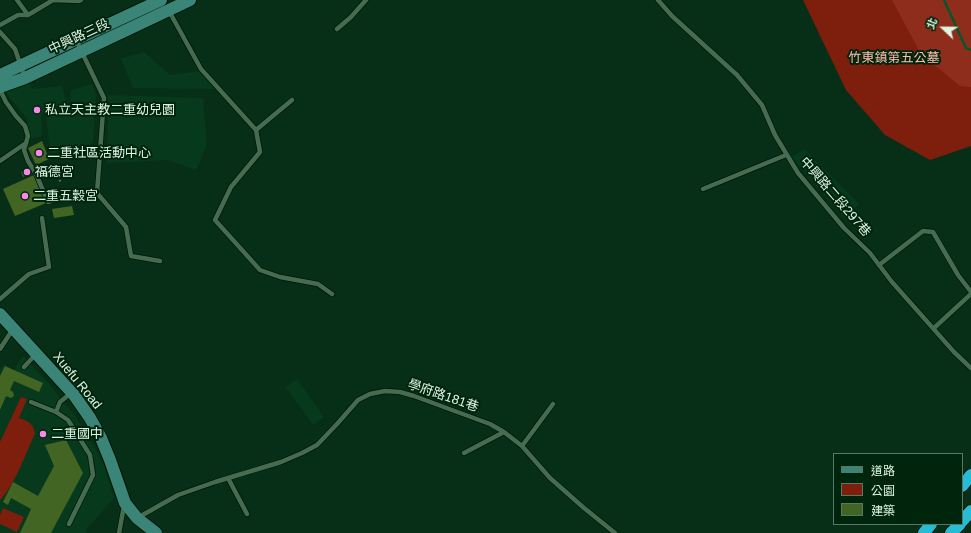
<!DOCTYPE html>
<html>
<head>
<meta charset="utf-8">
<style>
  body { margin:0 }
  #map { position:relative; width:971px; height:533px; overflow:hidden; background:#072f17; font-family:Arial,"Noto Sans TC",sans-serif }
  canvas { display:block }
  .legend { position:absolute; left:833px; top:453px; width:130px; height:72px; box-sizing:border-box; background:#00250d; border:1px solid #597863; margin:0; padding:5px 7px; list-style:none; font-size:12px; color:#def4e3 }
  .legend li { display:flex; align-items:center; gap:8px; height:20px }
  .legend b { width:20px; border:1px solid #597863 }
  .north { position:absolute; left:923px; top:8px; width:40px; height:40px; -webkit-text-stroke:3px #00250d; paint-order:stroke; rotate:292deg; font-size:11px; font-weight:700; line-height:16px; text-align:center; color:#def4e3 }
  .north::after { content:''; display:block; margin:auto; width:14px; height:18px; background:#def4e3; clip-path:polygon(50% 0,100% 100%,50% 72%,0 100%) }
</style>
</head>
<body>
<div id="map">
<canvas width="971" height="533"></canvas>
<ul class="legend">
<li><b style="height:5px;background:#3b8478"></b>道路</li>
<li><b style="height:11px;background:#7e1e0d"></b>公園</li>
<li><b style="height:11px;background:#436523"></b>建築</li>
</ul>
<div class="north">北</div>
</div>
<script>
const ctx = document.querySelector('canvas').getContext('2d');
ctx.lineJoin = 'round';
function fill(path, color) { ctx.fillStyle = color; ctx.fill(path, 'evenodd'); }
function strokePath(path, color, width, dash) { ctx.strokeStyle = color; ctx.lineWidth = width; ctx.lineCap = dash ? 'butt' : 'round'; ctx.setLineDash(dash || []); ctx.stroke(path); }
function drawText(font, color, halo, rows, align = 'center') {
  ctx.font = font + ' Arial,"Noto Sans TC",sans-serif'; ctx.lineWidth = 4; ctx.setLineDash([]); ctx.textBaseline = 'middle'; ctx.strokeStyle = halo; ctx.fillStyle = color; for (const [text, x, y, turn = 0] of rows) {
    ctx.save(); ctx.translate(x, y); ctx.rotate((+turn || 0) * Math.PI / 180); ctx.textAlign = isNaN(turn) ? turn : align; if (halo) ctx.strokeText(text, 0, 0); ctx.fillText(text, 0, 0); ctx.restore();
  }
}
fill(new Path2D(`
  M144 52 170 75 199 71 214 89 133 88 121 59Z
  M27 81 33 89 62 86 67 106 41 115 42 136 30 139 27 119 4 90Z
  M92 84 96 95 93 143 51 154 46 117 71 108 70 91Z
  M108 95 203 98 207 145 196 170 168 160 107 163Z
  M804 149 859 204 844 218 792 157Z
  M23 356 50 385 76 417 96 450 104 466 114 498 86 530 87 533H0V370L3 364 14 370Z
  M297 379 324 417 313 425 286 387Z`), '#07391c');
fill(new Path2D(`
  M803 0H929L971 82V146L930 160 885 135 846 90Z
  M21 397 27 399 19 418C28 421 33 423 35 433 26 454 15 484 0 500V442Z
  M3 508 24 517 17 532 0 524V515Z`), '#7e1e0d');
fill(new Path2D(`
  M892 0H971V87L960 86 921 54Z`), '#8f2d1c');
strokePath(new Path2D(`
  M944 0 966 48 971 50`), '#05562a', 2.5);
fill(new Path2D(`
  M42 141 49 159 36 165 28 148Z
  M30 168 32 173 23 177 21 172Z
  M34 175 46 203 15 216 3 189Z
  M72 206 74 215 54 218 52 209Z
  M5 366 43 383 39 392 14 381 10 390 13 392 14 396 11 398 6 396 0 410V376Z
  M66 440 83 473 51 533H20L31 509 11 498 8 505 3 502 13 482 38 496 54 466 45 445Z`), '#436523');
const lane = new Path2D(`
  M17 0 28 15
  M53 0 79 1 81 0
  M658 0 672 16 737 75 762 105 775 135 798 173 844 228 870 253 892 282 954 352 971 368
  M169 11 201 69 256 130 260 152 231 187 215 220 260 270 280 277 318 284 332 294
  M0 25 18 15H28L53 0
  M337 29 351 17 366 0
  M0 32 15 49 25 78
  M0 90 6 102 16 116 25 126 28 136 24 150 28 161 36 174 48 202 64 197
  M256 130 292 100
  M0 161 26 143
  M703 189 786 155
  M97 193 126 227 131 256 160 261
  M68 196 97 193 104 98 76 40
  M879 265 923 231 933 232 958 275 971 292
  M0 299 29 274 49 267 42 218
  M934 328 971 294
  M0 349 13 329
  M24 367 36 354
  M31 402 56 412 68 420 90 455 93 475 69 524
  M56 412 60 402 71 393
  M522 446 553 404
  M464 453 504 432
  M228 478 247 514
  M139 517 178 495 215 482 281 462 302 453 317 445 337 424 358 400 370 394 385 391 400 392 414 396 490 424 504 432 522 446 550 478 584 508 615 533
  M119 533 124 506`);
const secondary = new Path2D(`
  M0 75 161 0
  M0 87 25 78 190 0
  M0 314 74 395 90 418 101 438 110 460 125 503 137 518 156 533`);
const highway = new Path2D(`
  M962 486 971 475
  M962 521 971 511
  M924 533 931 524
  M951 533 960 524`);
strokePath(lane, '#001605', 6);
strokePath(secondary, '#001605', 14);
strokePath(highway, '#001605', 14);
strokePath(new Path2D(`
  M59 181 62 180`), '#5f806b', 1.5, [2, 3]);
strokePath(lane, '#456c50', 4.5);
strokePath(secondary, '#3b8478', 12);
strokePath(highway, '#25bcd5', 12);
for (const [x, y, r, color] of [
  [37,110,4,"#f888ea"],
  [39,153,4,"#f888ea"],
  [27,172,4,"#f888ea"],
  [25,196,4,"#f888ea"],
  [43,434,4,"#f888ea"]
]) { const dot = new Path2D(); dot.arc(x, y, r, 0, 2 * Math.PI); ctx.fillStyle = color; ctx.fill(dot); strokePath(dot, '#00250d', 1.5); }
drawText('13px', '#def4e3', '#00250d', [
  ["中興路三段",79,37,-25],
  ["中興路二段297巷",835,197,49],
  ["Xuefu Road",77,381,51],
  ["學府路181巷",443,396,19]
]);
drawText('13px', '#ffbdaf', '#00250d', [
  ["竹東鎮第五公墓",894,58]
]);
drawText('13px', '#def4e3', '#00250d', [
  ["私立天主教二重幼兒園",45,110],
  ["二重社區活動中心",47,153],
  ["福德宮",35,172],
  ["二重五穀宮",33,196],
  ["二重國中",51,434]
], 'left');
</script>
</body>
</html>
